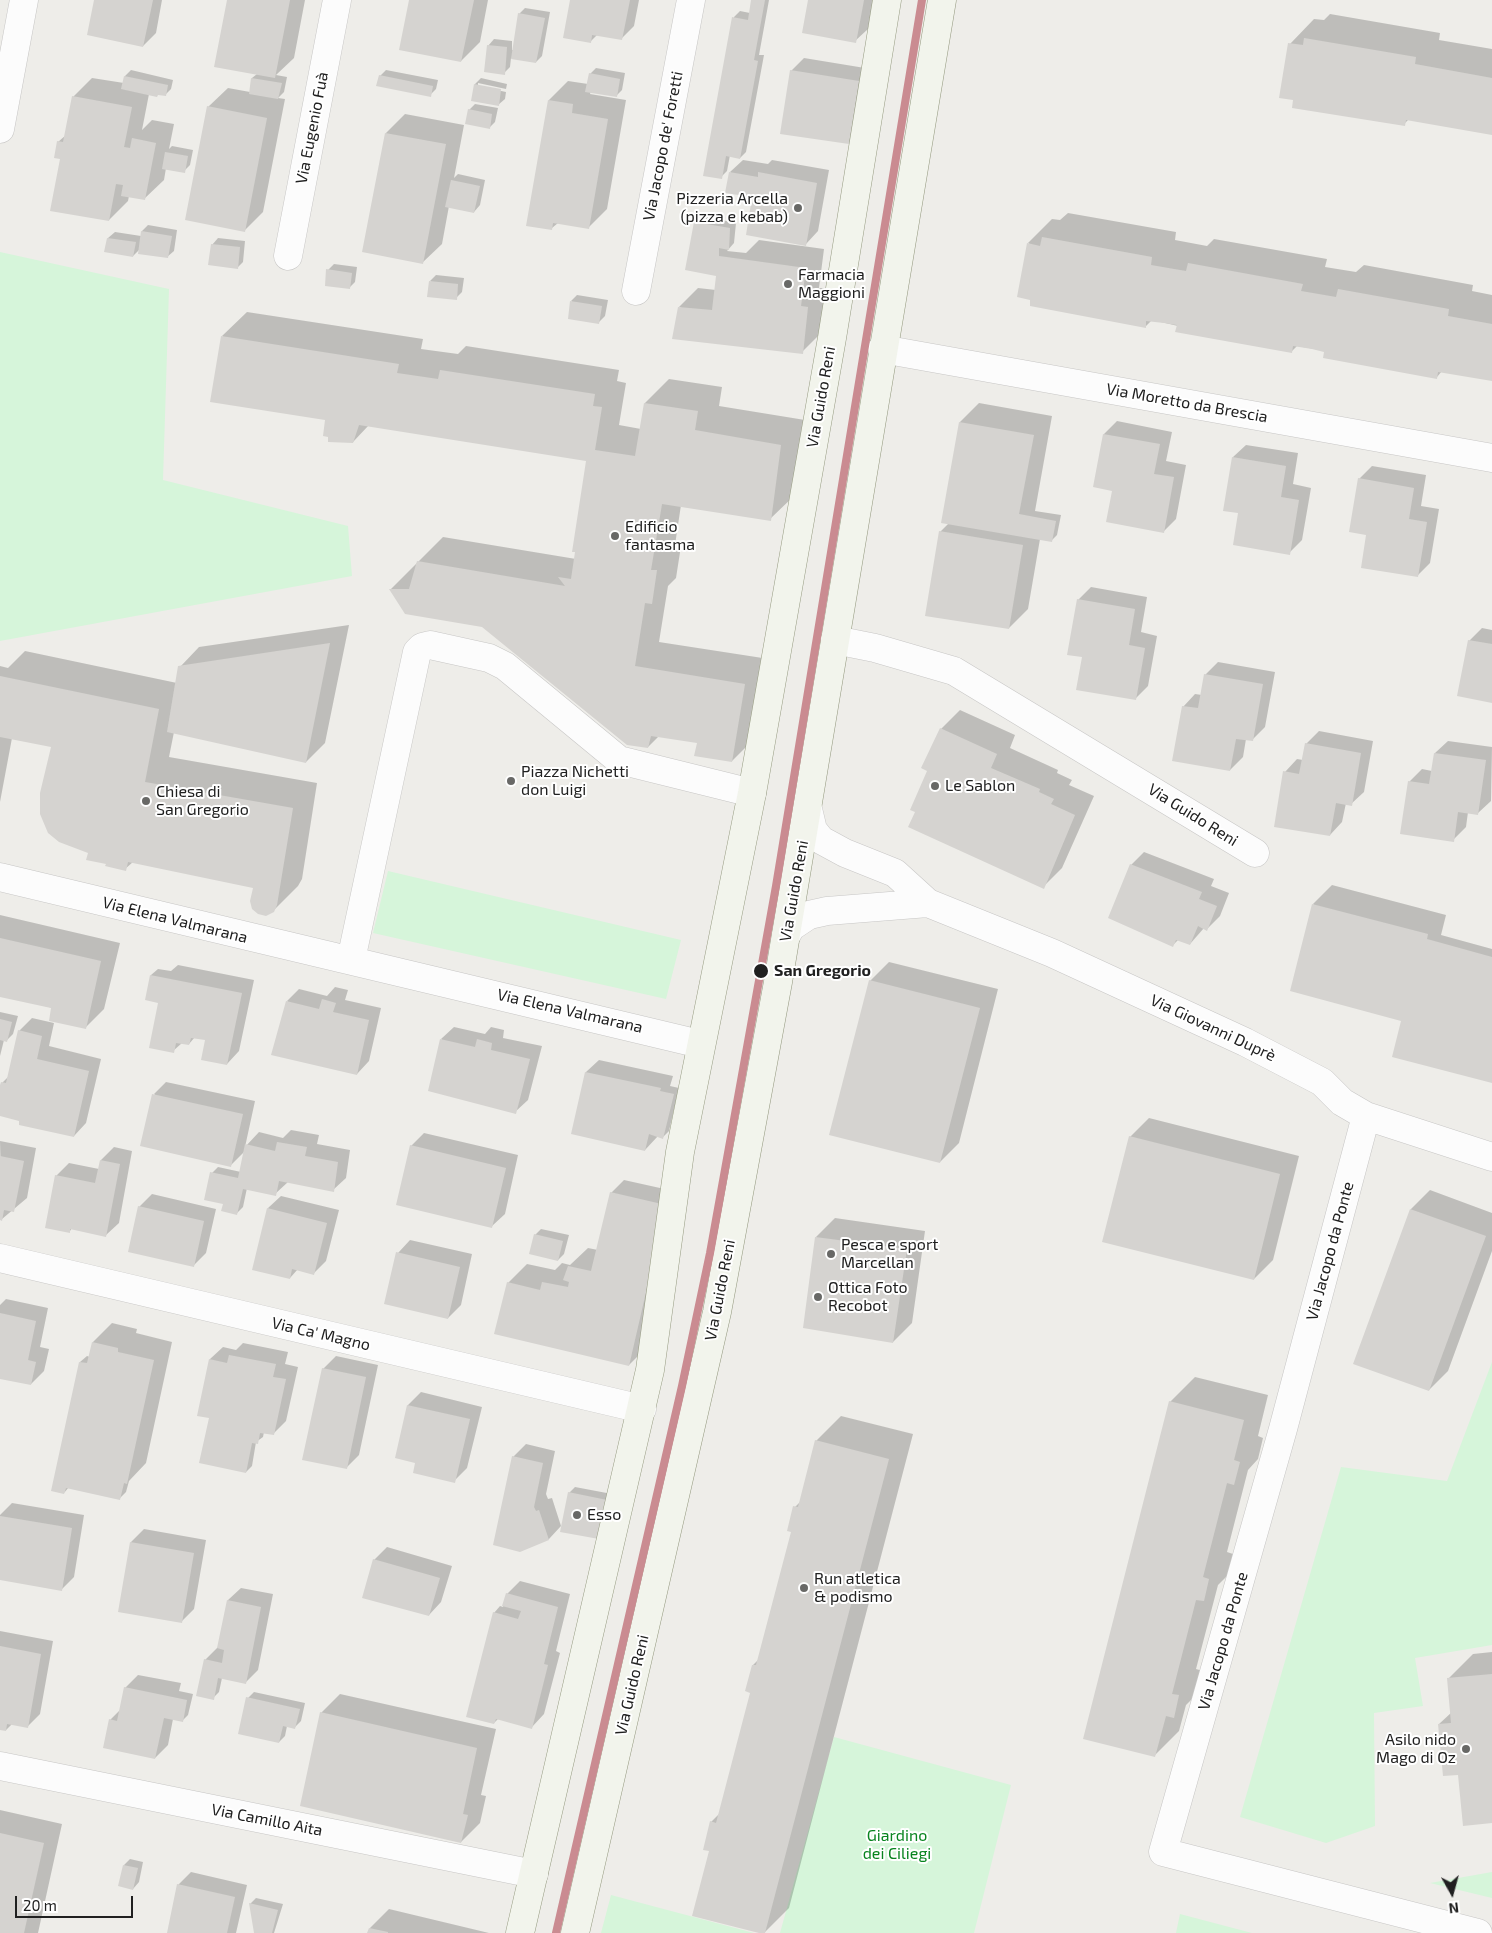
<!DOCTYPE html>
<html>
<head>
<meta charset="utf-8">
<style>
  body { margin:0 }
  #map { position:relative; width:1492px; height:1933px; overflow:hidden; background:#eeede9; font-family:"Exo 2",sans-serif }
  canvas { display:block }
  .north { position:absolute; left:1427px; top:1868px; width:50px; height:50px; -webkit-text-stroke:4px #fff; paint-order:stroke; rotate:173deg; font-size:14px; font-weight:700; line-height:20px; text-align:center; color:#202020 }
  .north::after { content:''; display:block; margin:auto; width:18px; height:22px; background:#202020; clip-path:polygon(50% 0,100% 100%,50% 72%,0 100%) }
  .scale { position:absolute; left:15px; top:1896px; width:118px; height:22px; box-sizing:border-box; border:2px solid #202020; border-top:0; padding-left:6px; font-size:15px; line-height:18px; white-space:nowrap; color:#202020; -webkit-text-stroke:4px #fff; paint-order:stroke }
</style>
</head>
<body>
<div id="map">
<canvas width="1492" height="1933"></canvas>
<div class="north">N</div>
<div class="scale">20 m</div>
</div>
<script>
const ctx = document.querySelector('canvas').getContext('2d');
ctx.lineJoin = 'round';
function fill(path, color) { ctx.fillStyle = color; ctx.fill(path, 'evenodd'); }
function strokePath(path, color, width, dash) { ctx.strokeStyle = color; ctx.lineWidth = width; ctx.lineCap = dash ? 'butt' : 'round'; ctx.setLineDash(dash || []); ctx.stroke(path); }
function drawText(font, color, halo, rows, align = 'center') {
  ctx.font = font + ' "Exo 2",sans-serif'; ctx.lineWidth = 4; ctx.setLineDash([]); ctx.textBaseline = 'middle'; ctx.strokeStyle = halo; ctx.fillStyle = color; for (const [text, x, y, turn = 0] of rows) {
    ctx.save(); ctx.translate(x, y); ctx.rotate((+turn || 0) * Math.PI / 180); ctx.textAlign = isNaN(turn) ? turn : align; if (halo) ctx.strokeText(text, 0, 0); ctx.fillText(text, 0, 0); ctx.restore();
  }
}
fill(new Path2D(`
  M0 252 169 289 163 480 348 526 352 576 0 641Z
  M388 871 681 940 666 999 373 933Z
  M1492 1362V1645L1415 1658 1423 1706 1374 1713 1375 1826 1326 1843 1240 1817 1341 1467 1447 1481Z
  M834 1737 1011 1785 974 1933H780Z
  M1492 1872V1898L1430 1883Z
  M611 1895 754 1933H601Z
  M1180 1914 1252 1933H1176Z`), '#d6f5da');
fill(new Path2D(`
  M95 0H162L156 33 143 46Z
  M228 0H305L294 58 276 75 287 77 284 92 278 98 285 99 263 212 244 231 208 107 228 88 250 92 252 78 257 74Z
  M410 0H488L480 42 461 61Z
  M572 0H639L634 26 621 39 598 34 590 42Z
  M753 0H769L759 55H764L746 152 740 158 730 155 727 171 721 177 734 17 740 11 750 13Z
  M809 0H873L868 29 855 41Z
  M525 8 550 12 542 56 536 62 511 58 510 67 504 73 488 46 494 39 512 41V50H514L519 14Z
  M1330 14 1440 33 1439 40 1492 49V134L1409 119 1404 124 1294 99 1290 44 1314 19 1324 20Z
  M804 58 871 69 862 130 849 143 791 71Z
  M596 68 625 73 622 90 616 96 591 91 590 94 626 100 607 209 588 228 558 223 552 228 528 225 549 100 568 81 588 84 590 74Z
  M131 70 173 80 171 89 165 95 149 94 142 130 152 120 174 124 169 149 172 146 193 150 190 165 184 171 166 168 164 180 144 199 129 196 128 201 109 220 61 159 58 142 66 135 73 97 92 78 124 83 125 76Z
  M386 70 438 80 436 89 430 95 380 76Z
  M481 78 507 84 506 89 478 83V86L506 92 505 99 498 105 473 100 475 84Z
  M475 104 498 108 495 122 489 128 469 110Z
  M405 114 464 125 454 178 458 174 485 180 480 205 474 212 449 206 442 244 422 263 386 133Z
  M743 160 768 164 772 160 829 170 818 231 806 244 730 172Z
  M1068 213 1176 232 1175 240 1207 246 1214 239 1327 259 1325 267 1356 272 1364 265 1473 285 1472 291 1492 295V380L1442 371 1437 377 1326 351 1297 346 1291 352 1152 320 1145 327 1028 243 1052 219 1060 220Z
  M702 216 736 223 734 243 727 251 746 253 759 240 824 249 819 288H826L821 333 802 352 679 307 698 288 716 290 718 275 686 269 695 222Z
  M148 225 177 230 174 251 167 257 139 250 133 256 106 251 108 238 115 232 141 236 142 231Z
  M218 238 245 241 243 262 237 268 212 245Z
  M334 264 357 267 355 282 349 288 328 270Z
  M436 275 464 278 462 292 456 298 430 281Z
  M577 295 608 300 605 316 599 322 571 301Z
  M247 312 423 339 421 349 458 354 466 346 619 370 617 381 626 383 619 425 641 429 645 403 669 379 722 387 719 406 805 420 795 495 770 519 681 505 675 545 681 546 676 578 668 586 659 642 769 659 757 736 732 761 698 742 659 736 648 747 483 625 391 589 443 537 576 559 587 460 369 425 353 442 222 336Z
  M979 403 1052 416 1035 511 1061 515 1057 535 1051 541 1040 539 1028 609 1009 628 940 532 949 523 942 522 960 422Z
  M1117 421 1172 432 1166 461 1186 465 1176 519 1163 532 1113 490 1095 486 1104 434Z
  M1246 445 1298 453 1293 484 1311 488 1302 540 1289 553 1240 512 1233 457Z
  M1372 466 1426 475 1421 506 1439 509 1430 563 1417 576 1367 534 1359 479Z
  M1091 587 1147 597 1141 632 1157 636 1148 686 1135 699 1084 656 1078 600Z
  M349 625 325 743 306 762 174 732 169 757 317 783 302 879 298 886 273 911 255 887 133 862 125 869 107 863 89 853 52 746 12 738 0 802V666L8 668 25 651 177 683 180 667 199 647Z
  M1482 628 1492 630V701L1469 641Z
  M1218 662 1275 672 1265 727 1252 740 1246 739 1243 757 1230 770 1183 707 1195 694 1202 695 1205 675Z
  M960 710 1015 735 1010 748 1058 770 1057 773 1072 780 1069 785 1094 796 1062 868 1043 887 916 811 941 729Z
  M1319 731 1373 741 1364 792 1351 804 1346 803 1342 822 1330 835 1285 772 1297 759 1303 760 1306 744Z
  M1448 741 1492 747 1491 801 1478 813 1468 812 1466 827 1453 840 1409 782 1422 769 1432 771 1435 753Z
  M1144 852 1214 879 1211 886 1229 893 1220 916 1207 929 1204 928 1190 944 1179 939 1173 945 1131 865Z
  M1332 885 1446 915 1441 935 1492 949V1082L1403 1020 1313 904Z
  M0 915 120 943 104 1009 85 1028 53 1008 0 995Z
  M889 962 998 989 959 1143 940 1162 870 981Z
  M178 965 254 980 239 1051 227 1064 206 1039 195 1037 189 1044 182 1043 173 1051 160 999H147L151 975 158 969 171 971Z
  M335 987 348 990 345 1000 381 1008 369 1061 357 1074 287 1001 299 989 327 996Z
  M0 1012 18 1016 13 1034 7 1040H4L0 1056Z
  M32 1018 54 1023 49 1046 101 1059 86 1123 74 1136 0 1115 2 1083 9 1076 19 1031Z
  M454 1027 485 1034 491 1027 504 1030 503 1038 542 1046 528 1100 515 1112 441 1039Z
  M599 1060 673 1076 670 1086 679 1088 669 1131 663 1137 658 1136 645 1150 572 1133 586 1072Z
  M166 1082 255 1101 245 1147 259 1132 283 1138 291 1130 319 1135 317 1144 350 1150 346 1178 333 1190 288 1182 275 1194 247 1188 243 1207 237 1213 224 1203 212 1173 218 1167 241 1172 245 1151 230 1166 154 1094Z
  M1149 1118 1299 1156 1273 1260 1254 1279 1130 1137Z
  M424 1133 518 1155 505 1214 492 1226 411 1146Z
  M0 1141 36 1148 27 1198 2 1219Z
  M114 1147 132 1151 119 1223 106 1235 72 1228 70 1231 56 1176 69 1163 99 1169 101 1160Z
  M624 1180 678 1192 648 1346 629 1365 508 1283 527 1264 555 1270 562 1263 570 1265 588 1248 598 1250 611 1193Z
  M1430 1190 1492 1213V1251L1448 1371 1429 1390 1355 1363 1411 1209Z
  M152 1194 216 1209 206 1253 193 1266 139 1207Z
  M281 1196 339 1210 326 1261 314 1273 298 1269 290 1278 268 1208Z
  M835 1218 925 1231 912 1323 893 1342 816 1237Z
  M541 1229 569 1235 564 1254 558 1260 535 1235Z
  M410 1240 472 1254 461 1305 448 1318 398 1253Z
  M6 1299 48 1308 40 1347 49 1349 44 1371 31 1384 0 1378V1305Z
  M112 1323 137 1329 136 1333 172 1342 146 1463 129 1481 126 1492 120 1498 69 1487 64 1493 80 1362 87 1356 90 1357 93 1342Z
  M243 1343 288 1352 285 1364 298 1367 286 1421 273 1434 264 1432 263 1437 256 1442 252 1466 246 1472 210 1417V1359L223 1347 236 1350Z
  M336 1356 378 1365 359 1455 346 1468 323 1369Z
  M1195 1377 1268 1395 1258 1436 1263 1438 1258 1459 1248 1470 1227 1552 1233 1554 1228 1575 1218 1585 1196 1669 1203 1671 1199 1692 1186 1705 1179 1731 1154 1756 1170 1402Z
  M421 1392 482 1407 467 1468 454 1481 416 1462 396 1457 408 1405Z
  M841 1416 913 1434 789 1908 764 1933 710 1850 711 1822 720 1813 752 1690 753 1665 759 1659 793 1531 795 1507 801 1501 816 1441Z
  M526 1444 555 1451 546 1494 548 1499 552 1498 561 1526 549 1539 520 1550 513 1457Z
  M575 1487 612 1494 605 1531 569 1493Z
  M12 1503 84 1515 74 1577 61 1590 0 1579V1515Z
  M144 1529 206 1540 194 1609 181 1622 119 1611 131 1542Z
  M387 1547 452 1566 441 1602 429 1615 374 1560Z
  M520 1581 570 1594 556 1651 560 1653 544 1714 532 1727 498 1719 494 1723V1613L500 1606 503 1607 507 1594Z
  M241 1588 273 1594 258 1670 245 1683 222 1678 219 1692 213 1698 205 1660 218 1647 228 1600Z
  M0 1631 53 1641 40 1714 28 1726 12 1724 6 1730 0 1729Z
  M1492 1652V1821L1459 1773 1439 1724 1452 1712 1448 1679 1473 1654Z
  M138 1675 181 1683 179 1691 193 1694 188 1715 182 1721 173 1719 168 1745 155 1758 110 1720 121 1709 125 1688Z
  M254 1692 305 1703 301 1721 295 1727 287 1726 285 1736 279 1742 248 1698Z
  M340 1694 496 1729 481 1795 486 1796 480 1823 461 1842 321 1713Z
  M0 1810 62 1824 38 1933H0Z
  M130 1859 143 1862 139 1882 133 1889 124 1865Z
  M191 1872 247 1885 236 1933H168L178 1885Z
  M256 1898 283 1904 274 1933H255L250 1904Z
  M389 1909 489 1933H369L370 1928Z`), '#0003');
fill(new Path2D(`
  M94 0H153L143 47 87 35Z
  M227 0H290L275 78 214 67Z
  M409 0H474L461 62 399 50Z
  M570 0H630L622 40 592 35 591 43 563 38Z
  M751 0H765L754 60 758 61 740 159 726 156 722 179 703 176 732 17 748 20Z
  M808 0H864L856 43 802 33Z
  M518 13 545 18 536 63 511 59Z
  M1304 38 1416 57 1415 64 1492 78V135L1406 120 1405 126 1292 108 1293 100 1279 98 1288 43 1303 45Z
  M487 45 507 47 505 75 484 72Z
  M790 70 859 81 849 144 780 134Z
  M589 73 620 79 617 97 585 92Z
  M379 75 433 86 431 97 376 86Z
  M124 76 168 85 166 96 158 95 157 97 121 89Z
  M251 78 282 83 278 99 249 94Z
  M474 84 501 89 499 106 471 101Z
  M72 96 132 107 124 147 130 148 132 138 156 143 145 200 121 196 123 185 116 184 109 221 50 211 60 159 54 158 57 141 63 142Z
  M548 100 573 104 572 113 608 119 589 229 553 223 552 230 526 226Z
  M207 106 267 118 245 232 185 220Z
  M468 109 492 114 490 129 465 124Z
  M385 133 446 144 423 264 362 252Z
  M165 152 188 156 185 173 162 169Z
  M729 172 758 177V172L817 183 806 246 746 235 752 197 725 193Z
  M451 180 480 186 474 213 445 207Z
  M694 222 730 228 729 250 719 248V256L806 268 801 306 808 307 803 354 672 339 678 307 712 310 716 276 685 270Z
  M141 231 172 236 168 258 138 254Z
  M1042 237 1152 257 1151 265 1174 269 1186 271 1188 263 1303 284 1301 291 1336 297 1338 289 1449 309 1448 316 1492 324V381L1438 372 1437 379 1323 358 1324 352 1312 349 1293 346 1292 353 1175 332 1177 325 1164 323 1146 321V328L1030 306V300L1017 297 1025 254 1027 243 1040 246Z
  M107 238 136 242 133 257 104 252Z
  M211 244 240 247 238 269 208 265Z
  M326 269 352 273 350 289 325 286Z
  M429 281 458 284 457 300 427 297Z
  M570 301 602 306 599 324 568 319Z
  M221 336 399 364 397 373 438 379 440 370 595 394 593 406 602 407 595 450 635 456 644 403 698 411 695 430 781 445 771 521 662 504 651 570H657L652 604 645 603 635 666 745 684 732 762 694 756 697 743 651 736 648 748 627 745 482 627 405 614 389 589H409L417 561 565 586 558 577 571 579 575 552H572L586 461 359 425 353 443 328 442V437L323 436 325 420 210 402Z
  M959 422 1034 435 1019 514 1056 521 1052 542 941 523Z
  M1103 434 1160 444 1154 474 1174 477 1164 533 1106 522 1112 491 1093 487Z
  M1232 457 1286 466 1281 497 1299 500 1290 555 1233 545 1238 513 1223 511Z
  M1358 478 1414 488 1409 519 1427 522 1418 577 1361 568 1366 535 1349 532Z
  M939 531 1023 545 1009 629 925 616Z
  M1077 599 1135 609 1129 645 1145 648 1136 700 1076 690 1082 657 1067 655Z
  M1468 640 1492 644V703L1457 696Z
  M330 643 306 763 167 732 178 666Z
  M1204 674 1263 684 1253 741 1236 739 1230 771 1172 761 1182 706 1198 708Z
  M0 676 159 709 145 782 293 808 277 905 274 912 266 916 258 914 252 909 250 901 253 888 128 862 126 871 105 866 106 864 86 860 88 853 59 842 48 833 40 814V793L51 747 0 737Z
  M940 728 997 754 991 768 1040 789 1039 792 1054 799 1051 804 1075 815 1044 889 908 827 915 812 910 810 927 771 921 768Z
  M1305 743 1361 753 1352 806 1336 803 1330 836 1274 827 1283 771 1299 774Z
  M1434 753 1486 760 1478 815 1458 812 1454 842 1400 834 1408 781 1429 784Z
  M1130 864 1202 892 1199 899 1217 906 1207 931 1198 926 1190 945 1176 940 1173 947 1108 918Z
  M1312 904 1428 934 1427 939 1492 957V1083L1392 1057 1401 1021 1290 991Z
  M0 938 101 961 86 1029 49 1021 51 1008 0 997Z
  M150 975 242 993 227 1065 201 1060 205 1040 191 1038 189 1045 176 1043 174 1053 149 1048 158 1003 145 1000Z
  M869 980 980 1008 940 1163 829 1135Z
  M322 999 336 1003 333 1012 369 1020 357 1075 271 1055 286 1001 319 1009Z
  M0 1019 12 1022 7 1042 0 1040Z
  M18 1030 42 1036 37 1059 89 1071 74 1137 19 1125V1121L0 1116V1085L1 1082 6 1083Z
  M440 1039 475 1047 477 1039 492 1043 491 1050 530 1059 516 1114 428 1091Z
  M585 1072 661 1088 660 1091 674 1094 663 1139 649 1134 645 1151 571 1134Z
  M152 1094 243 1114 231 1167 140 1146Z
  M1129 1136 1280 1174 1254 1280 1102 1242Z
  M277 1142 307 1147 305 1156 338 1162 334 1192 279 1181 276 1196 243 1189 237 1215 221 1211 223 1204 204 1200 210 1172 238 1178 245 1144 275 1151Z
  M410 1145 506 1168 492 1228 396 1205Z
  M0 1156 24 1161 14 1212 4 1210 2 1221 0 1220Z
  M100 1160 120 1164 106 1237 70 1229V1233L45 1228 55 1175 95 1183Z
  M610 1192 666 1205 629 1366 494 1334 507 1282 540 1290 542 1282 568 1287 569 1282 563 1280 568 1266 591 1271Z
  M138 1206 204 1221 194 1267 128 1252Z
  M267 1208 327 1223 314 1275 292 1269 290 1279 252 1270Z
  M1410 1209 1486 1236 1429 1391 1353 1364Z
  M534 1234 563 1241 558 1261 529 1254Z
  M815 1237 907 1249 893 1343 803 1328Z
  M396 1252 460 1267 448 1319 384 1304Z
  M0 1313 36 1321 28 1360 36 1362 31 1385 0 1379Z
  M92 1342 118 1348V1352L154 1360 127 1484 124 1483 120 1500 66 1488 64 1494 51 1491 79 1362 87 1363Z
  M229 1355 276 1364 273 1377 286 1379 274 1435 260 1433 258 1444 252 1443 246 1473 199 1463 209 1418 197 1416 209 1359 227 1363Z
  M322 1368 366 1377 347 1469 302 1460Z
  M1169 1401 1244 1420 1234 1460 1240 1462 1234 1485 1227 1483 1203 1577 1209 1579 1204 1601 1196 1600 1172 1694 1179 1695 1174 1718 1166 1716 1155 1757 1083 1739Z
  M407 1405 470 1419 455 1483 413 1473 415 1463 395 1458Z
  M815 1440 889 1459 765 1933H759L692 1916 709 1851 703 1850 710 1821 716 1823 750 1693 745 1691 752 1665H756L791 1532 787 1531 793 1506 798 1507Z
  M512 1456 543 1463 534 1507 536 1511 539 1510 549 1540 520 1552 493 1545Z
  M568 1492 607 1500 599 1539 560 1532Z
  M0 1516 72 1528 62 1591 0 1580Z
  M130 1542 194 1553 182 1623 118 1612Z
  M373 1559 440 1578 429 1616 362 1598Z
  M506 1593 558 1607 544 1664 548 1665 532 1729 496 1719 494 1724 466 1717 493 1612 518 1619 521 1611 502 1606Z
  M227 1600 261 1607 246 1684 218 1678 214 1700 196 1696 204 1659 222 1663 224 1650 217 1648Z
  M0 1646 41 1654 28 1728 7 1724 6 1731 0 1730Z
  M1492 1674V1823L1463 1826 1458 1775 1443 1776 1438 1724 1451 1723 1447 1678Z
  M124 1687 187 1700 183 1722 164 1718 155 1759 103 1748 109 1719 117 1721Z
  M246 1697 300 1709 295 1729 283 1726 279 1743 238 1734Z
  M320 1712 477 1748 463 1814 468 1815 461 1843 300 1806Z
  M0 1833 44 1843 24 1933H0Z
  M123 1865 138 1868 133 1890 118 1886Z
  M177 1884 235 1897 227 1933H167Z
  M249 1903 278 1910 272 1933H254Z
  M369 1928 388 1932V1933H367Z`), '#d5d3d0');
const street = new Path2D(`
  M0 129 24 0
  M288 256 337 0
  M636 291 691 0
  M882 349 1492 458
  M835 640 875 648 954 671 1255 853
  M808 809 813 830 821 840 845 853 895 873 928 903 1052 953 1245 1042 1322 1082 1342 1102 1366 1116 1492 1157
  M0 877 700 1044
  M786 936 791 927 809 915 827 911 928 903
  M351 960 417 652 422 647 430 645 489 658 505 666 619 760 752 793
  M1366 1116 1283 1429 1163 1852 1478 1933
  M0 1258 642 1409
  M0 1766 534 1874`);
const secondary = new Path2D(`
  M520 1933 650 1370 680 1152 752 793 832 338 887 0
  M575 1933 717 1312 778 982 942 0`);
strokePath(street, '#c7c6c5', 29);
strokePath(secondary, '#94997f', 29);
strokePath(street, '#fcfcfc', 28);
strokePath(secondary, '#f2f4ec', 28);
strokePath(new Path2D(`
  M556 1933 682 1386 710 1253 776 886 922 0`), '#ca8b91', 8);
for (const [x, y, r, color] of [
  [798,208,5,"#686866"],
  [788,284,5,"#686866"],
  [615,536,5,"#686866"],
  [511,781,5,"#686866"],
  [935,786,5,"#686866"],
  [146,801,5,"#686866"],
  [761,971,8,"#202020"],
  [831,1254,5,"#686866"],
  [818,1297,5,"#686866"],
  [577,1515,5,"#686866"],
  [804,1588,5,"#686866"],
  [1466,1749,5,"#686866"]
]) { const dot = new Path2D(); dot.arc(x, y, r, 0, 2 * Math.PI); ctx.fillStyle = color; ctx.fill(dot); strokePath(dot, '#fff', 2); }
drawText('16px', '#202020', '#fff', [
  ["Via Eugenio Fuà",312,128,-79],
  ["Via Jacopo de' Foretti",663,146,-79],
  ["Via Guido Reni",821,397,-80],
  ["Via Moretto da Brescia",1187,403,10],
  ["Via Guido Reni",1193,815,32],
  ["Via Guido Reni",794,891,-80],
  ["Via Elena Valmarana",175,920,14],
  ["Via Elena Valmarana",570,1011,13],
  ["Via Giovanni Duprè",1213,1028,25],
  ["Via Jacopo da Ponte",1330,1251,-75],
  ["Via Guido Reni",720,1290,-79],
  ["Via Ca' Magno",321,1334,13],
  ["Via Jacopo da Ponte",1223,1641,-74],
  ["Via Guido Reni",632,1685,-77],
  ["Via Camillo Aita",267,1820,11]
]);
drawText('16px', '#202020', '#fff', [
  ["Pizzeria Arcella",788,199,"right"],
  ["(pizza e kebab)",788,217,"right"],
  ["Farmacia",798,275],
  ["Maggioni",798,293],
  ["Edificio",625,527],
  ["fantasma",625,545],
  ["Piazza Nichetti",521,772],
  ["don Luigi",521,790],
  ["Le Sablon",945,786],
  ["Chiesa di",156,792],
  ["San Gregorio",156,810],
  ["Pesca e sport",841,1245],
  ["Marcellan",841,1263],
  ["Ottica Foto",828,1288],
  ["Recobot",828,1306],
  ["Esso",587,1515],
  ["Run atletica",814,1579],
  ["& podismo",814,1597],
  ["Asilo nido",1456,1740,"right"],
  ["Mago di Oz",1456,1758,"right"]
], 'left');
drawText('bold 16px', '#202020', '#fff', [
  ["San Gregorio",774,971]
], 'left');
drawText('16px', '#08841f', '#fff', [
  ["Giardino",897,1836],
  ["dei Ciliegi",897,1854]
]);
</script>
</body>
</html>
